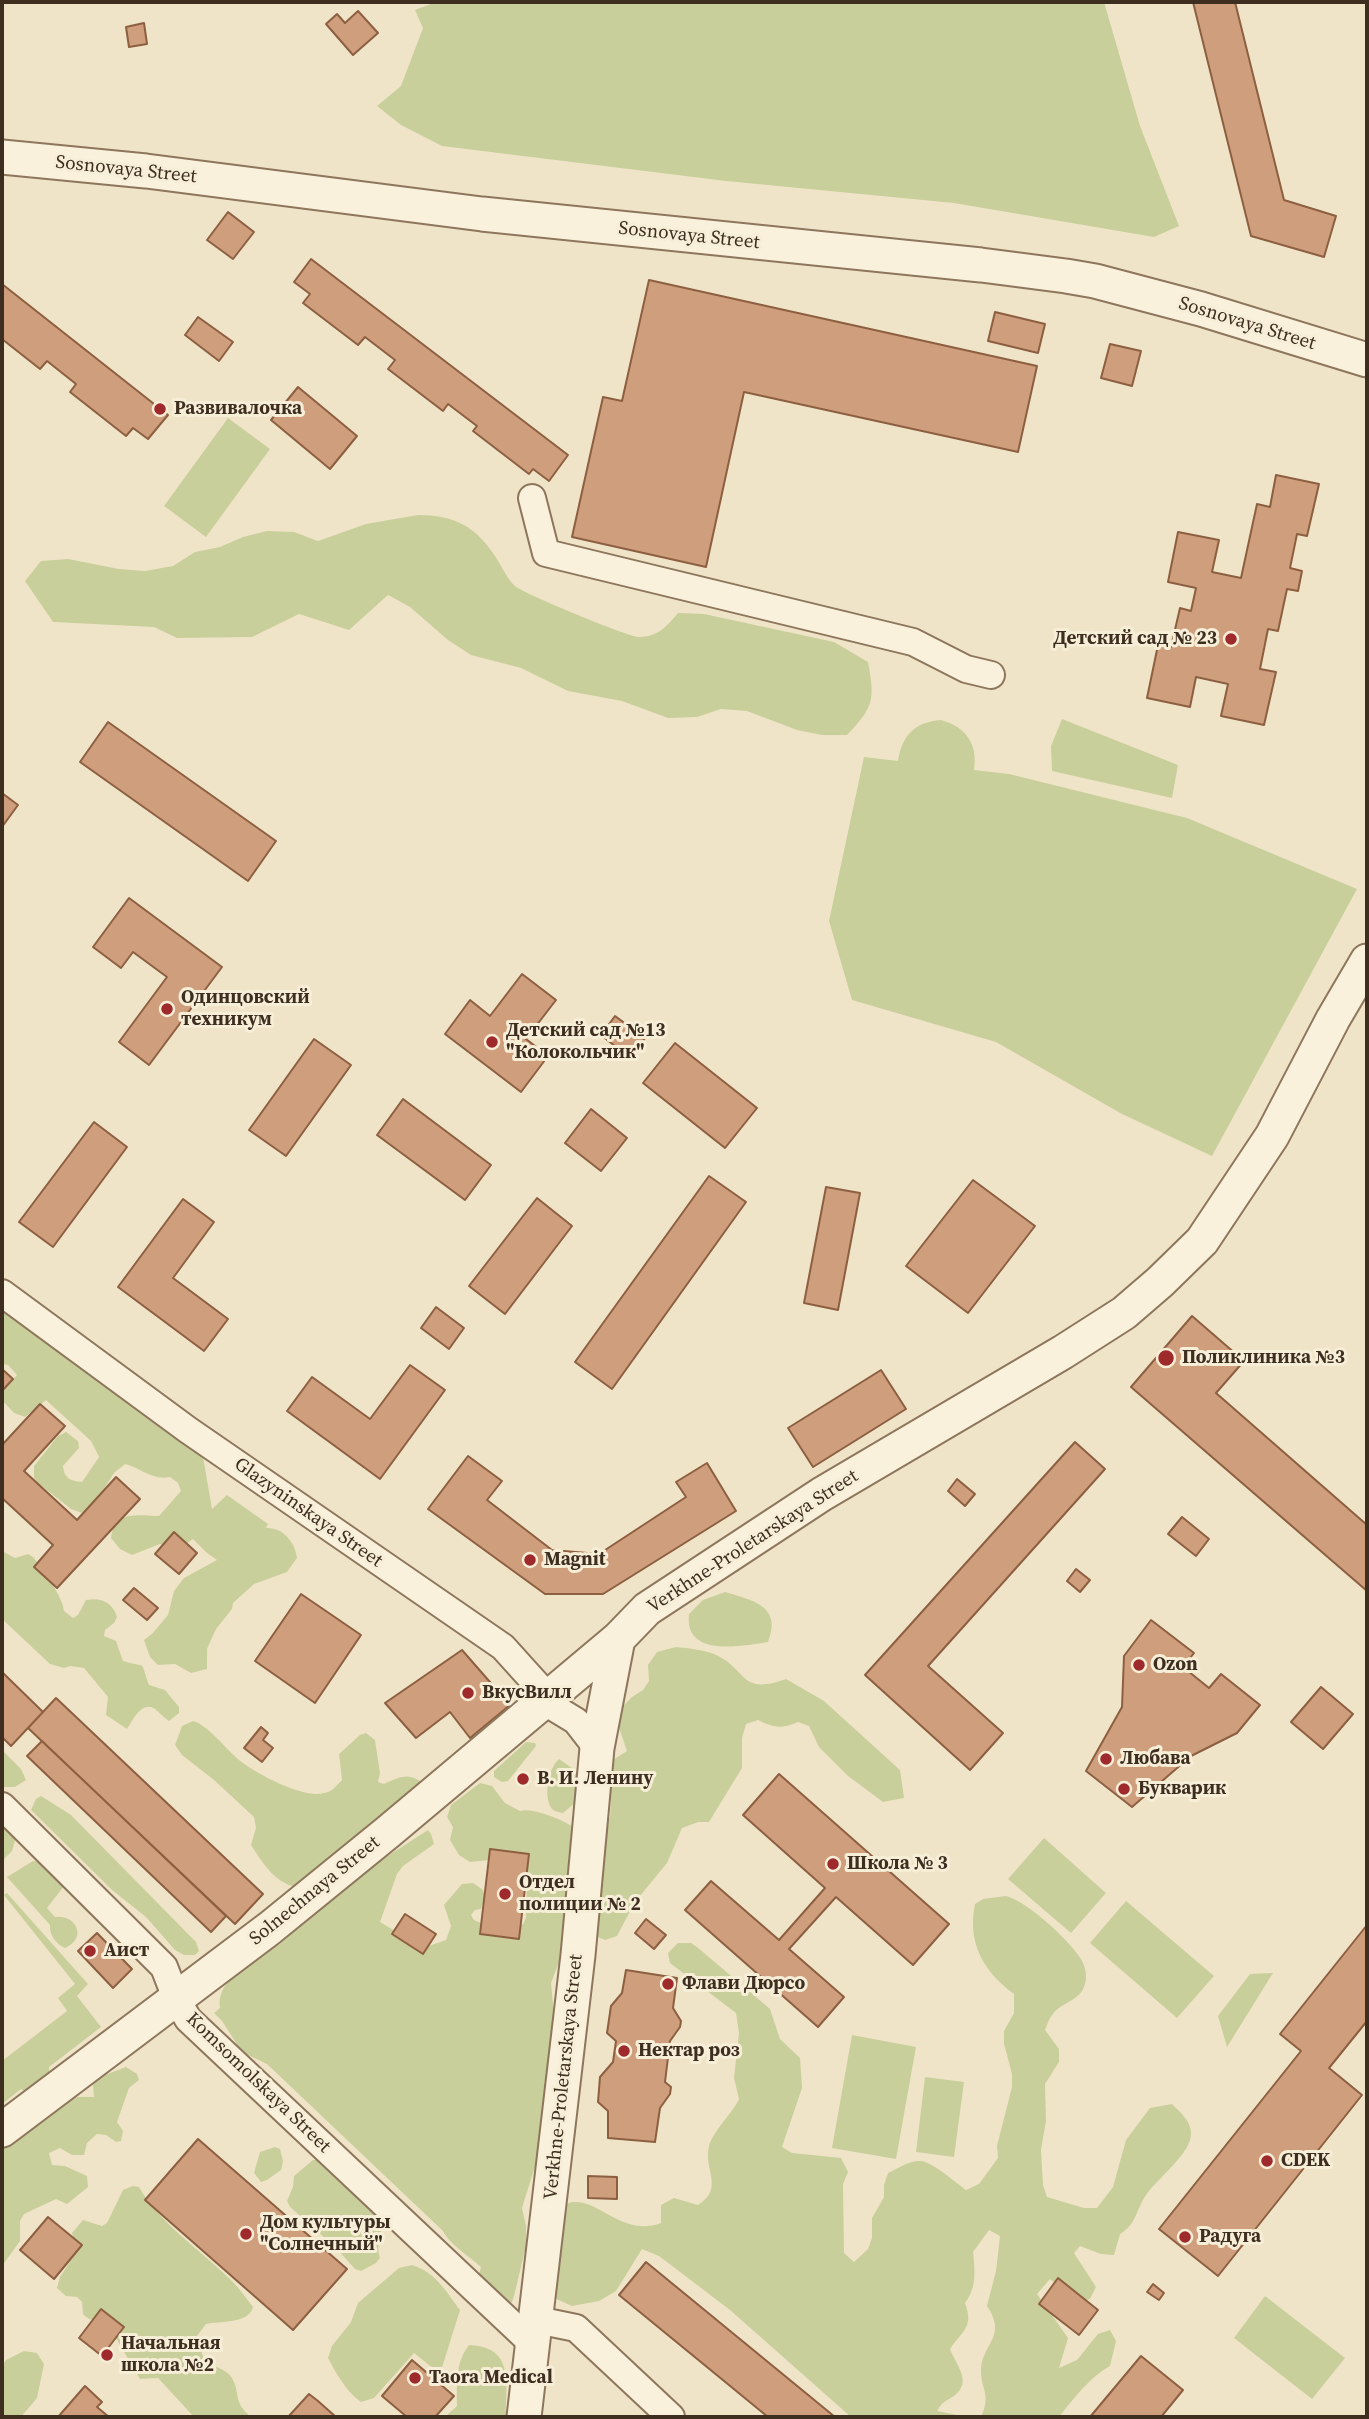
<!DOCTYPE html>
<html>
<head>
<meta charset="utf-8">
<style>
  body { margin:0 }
  #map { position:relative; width:1369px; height:2419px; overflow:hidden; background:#f0e4c8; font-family:"Source Serif 4",serif }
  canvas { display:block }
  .frame { position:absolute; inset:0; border:4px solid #3d2e20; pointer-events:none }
</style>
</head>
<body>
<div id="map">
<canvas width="1369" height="2419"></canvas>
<div class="frame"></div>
</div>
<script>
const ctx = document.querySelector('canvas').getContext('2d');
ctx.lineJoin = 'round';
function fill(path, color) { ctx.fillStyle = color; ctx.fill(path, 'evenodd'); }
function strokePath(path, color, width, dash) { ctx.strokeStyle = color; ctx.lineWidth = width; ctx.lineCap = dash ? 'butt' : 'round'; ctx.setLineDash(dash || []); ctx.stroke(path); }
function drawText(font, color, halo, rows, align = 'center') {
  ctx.font = font + ' "Source Serif 4",serif'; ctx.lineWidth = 6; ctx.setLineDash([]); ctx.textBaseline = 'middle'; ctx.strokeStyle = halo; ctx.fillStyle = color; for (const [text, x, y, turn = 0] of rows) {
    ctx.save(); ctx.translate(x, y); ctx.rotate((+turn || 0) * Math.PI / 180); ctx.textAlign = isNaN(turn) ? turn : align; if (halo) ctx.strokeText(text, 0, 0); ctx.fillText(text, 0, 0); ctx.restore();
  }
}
fill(new Path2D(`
  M436 2H1104L1140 126 1179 226 1154 237 954 203 726 181 442 146 401 125 377 106 401 86 423 28 415 10Z
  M228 418 270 449 206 537 164 506Z
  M418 515C455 515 477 527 497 559 502 567 508 580 515 586 524 594 629 637 639 637 658 637 667 626 678 613L704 614 834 642 868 662C875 700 874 707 847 735H822L797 730 747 711 721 709 697 717 668 718 622 701 568 691 521 668 471 655 448 640 410 607 388 595 349 630 299 614 252 637 177 638 154 627 53 622 25 581 41 561 68 559 119 569 145 571 173 566 195 552 220 547 243 537 267 531 294 532 318 541 366 524Z
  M1062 719 1178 765 1172 798 1052 771 1051 746Z
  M941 720C966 727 978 744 974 770L1009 774 1187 818 1357 889 1212 1156 1122 1114 996 1042 852 1000 829 921 864 757 898 761C902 736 914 722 941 720Z
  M2 1307 99 1378 106 1386 202 1451 212 1509 227 1495 268 1524 266 1528C283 1527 295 1542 297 1558L287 1572 254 1584 233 1603 232 1609 216 1629 207 1649V1669L191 1673 175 1664 158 1665 150 1657 144 1640 153 1633 168 1615 174 1591 184 1578 217 1560 207 1553 193 1539 176 1551 160 1544 132 1555 120 1549 111 1538C114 1509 140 1516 159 1516L181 1491 178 1483 170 1477C153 1481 141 1468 125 1464L114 1473 90 1511 85 1514 71 1509 38 1483 34 1478V1466L58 1436 66 1432 78 1441 79 1448 63 1466C64 1478 70 1481 82 1482L99 1457 91 1441 46 1400 25 1417 14 1413 2 1400V1391L17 1375 8 1365 2 1364Z
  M2 1551 15 1558 28 1554 33 1557C42 1568 63 1597 64 1611L73 1618 78 1615 86 1600C100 1597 113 1602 117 1617L114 1623 105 1630 104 1636 116 1641 123 1661C149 1669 139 1658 149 1685L165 1690 179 1707V1713L169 1721C163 1717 160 1713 155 1709 142 1700 133 1720 127 1729L106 1715 108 1697 84 1668 70 1666 64 1668 50 1664 2 1619Z
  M725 1592C752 1600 783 1606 768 1642 741 1646 684 1658 689 1614L703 1600Z
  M676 1647C688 1648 703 1650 714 1654 749 1669 738 1696 786 1679L824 1701 900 1770 904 1798 883 1802 848 1776 819 1747 809 1726 798 1722C782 1729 774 1728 758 1720L746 1724 742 1738V1768L709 1822H698L682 1828 667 1863 635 1902 617 1936 605 1940 593 1935 600 1827 610 1818 611 1800 608 1763 627 1751 617 1722 623 1706 632 1697 643 1690 649 1681 648 1665 657 1652Z
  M193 1721C208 1725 226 1749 239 1760 255 1773 303 1799 324 1793 332 1792 336 1786 342 1780L339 1754 360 1735 366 1733 375 1740 380 1773 378 1782 384 1784C406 1774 410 1773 430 1788L301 1888C276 1885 264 1865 251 1845L256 1828 254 1817 214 1780 182 1755 175 1745 182 1726Z
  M526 1742 535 1743 536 1746 508 1781 502 1782 494 1777V1771Z
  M2 1750 21 1769 26 1780 15 1787H2Z
  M559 1759 582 1775 581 1801 575 1803 563 1813C559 1812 555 1812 552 1809 543 1798 548 1768 559 1759Z
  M480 1783 492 1786 505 1803 520 1811C531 1807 565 1820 574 1828L559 1962 551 1983 554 2015 536 2163 522 2208 526 2226V2246L514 2296 512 2302 507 2304 478 2278 481 2267C469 2256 449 2244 443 2231L267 2064 242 2052 222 2021 214 2013 220 2008C215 1979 258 1955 280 1944L372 1866 428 1830 431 1834 434 1844 403 1866 397 1874 380 1922 423 1948 446 1940 451 1926 444 1905 462 1884 473 1883 483 1890 485 1898 481 1909 475 1910 471 1915 474 1920 504 1933 523 1924 526 1918 527 1877 524 1872 499 1859 470 1862 459 1855 450 1840 453 1827 447 1817 451 1805Z
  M41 1796 71 1815 196 1942 199 1951 195 1955H184L175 1950 146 1917 112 1890 31 1810 36 1799Z
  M2 1817 16 1837 12 1851 2 1861Z
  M1044 1838 1106 1893 1071 1933 1008 1879Z
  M33 1861 41 1862 68 1881 47 1908 55 1917C76 1914 88 1938 65 1948 56 1944 49 1935 50 1925L7 1877Z
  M7 1893 88 1984 77 1996 101 2027 49 2067V2074L26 2092 21 2089 2 2104V2061L67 2011 58 1998 75 1984 4 1895Z
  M1006 1896C1028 1902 1068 1939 1081 1959 1087 1969 1088 1981 1082 1991 1075 2002 1059 2004 1052 2015 1049 2019 1047 2025 1045 2030L1059 2049V2062L1045 2084 1046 2121 1041 2150 1043 2185 1047 2197 1084 2208H1097L1113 2187 1126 2140 1150 2108 1172 2104C1181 2113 1192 2122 1191 2135 1190 2154 1158 2178 1146 2195 1136 2210 1136 2225 1120 2234L1114 2255 1101 2254 1080 2246 1074 2253 1096 2287 1090 2299 1078 2302 1050 2279 1037 2294 1068 2338 1059 2368 1077 2360 1098 2334 1110 2330 1116 2341 1110 2366C1089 2378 1074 2398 1059 2417H981C992 2393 980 2390 981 2368 984 2342 1007 2336 987 2306L996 2271 1000 2236 989 2230 973 2252C975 2271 977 2287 965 2303 974 2327 963 2330 950 2349 956 2365 973 2382 954 2396 946 2401 942 2402 937 2411L968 2417H851L730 2310 659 2256 642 2249 616 2291 599 2301 572 2306 550 2296 558 2208C592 2184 617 2240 661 2223V2205L674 2198 698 2205C725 2188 703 2170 709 2146 713 2131 732 2114 739 2099L734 2078 739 2033 736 2013 670 1963 668 1953 678 1943H691L697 1947 770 2009 780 2039 800 2058 802 2088 782 2147 792 2153 841 2158 848 2172 843 2184 844 2253 854 2262 868 2249 872 2238V2218L884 2197V2185L888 2173C897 2169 910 2160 921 2161 934 2163 955 2182 966 2190L979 2184 998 2158 997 2146 1012 2087V2074L1004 2044V2031L1014 2013V1994C983 1971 967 1943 975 1904L983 1899Z
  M1126 1901 1214 1976 1177 2018 1090 1943Z
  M1273 1973 1227 2047 1218 2016 1250 1974Z
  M852 2035 916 2047 896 2159 832 2148Z
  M126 2067 137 2074 139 2080 129 2088 117 2122 123 2131 121 2141 116 2142 106 2135 97 2134 87 2143 84 2155H72L60 2148 49 2153 52 2165 65 2166 87 2176 88 2187 67 2204 56 2199 24 2214 20 2221V2241L2 2266V2143L68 2100 77 2097H94L93 2085 97 2078Z
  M925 2077 964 2082 954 2157 916 2152Z
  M275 2147 280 2149 283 2161 281 2170 267 2180 261 2182 254 2173 260 2152Z
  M313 2160H319L381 2219C384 2233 375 2243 380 2258L376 2263 361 2271 355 2269 335 2247 290 2207 287 2201 293 2187 294 2176Z
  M133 2186 139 2187C162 2226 201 2250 232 2281 240 2289 246 2298 253 2307 249 2324 220 2321 206 2324L197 2336 204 2360C212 2366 227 2369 232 2378 241 2394 232 2401 251 2417H194L158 2378 140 2379 106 2321C96 2320 90 2322 83 2314L82 2302 77 2297 66 2296 57 2288 60 2277 77 2251 72 2233 83 2220 102 2226 107 2223 123 2190Z
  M412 2265C435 2272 446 2291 460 2310L440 2374 414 2353 374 2398 361 2402C346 2391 337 2375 328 2358L332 2346 351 2322 358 2303 399 2268Z
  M1265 2296 1345 2358 1312 2399 1234 2338Z
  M469 2345C515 2347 506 2383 506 2417H445L457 2406C457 2383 455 2363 469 2345Z
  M24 2351 37 2353 44 2364 37 2398 21 2417H2V2366L6 2360Z`), '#c9cf9b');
const building = new Path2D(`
  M1193 2H1235L1284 200 1336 216 1324 257 1251 236Z
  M358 11 378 33 353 55 326 24 337 14 345 23Z
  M144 23 147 44 129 47 126 27Z
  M228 212 254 232 233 259 207 240Z
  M311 259 568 455 549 481 533 469 529 474 473 431 477 426 448 404 443 411 388 369 395 360 365 337 358 345 303 303 310 294 294 282Z
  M649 280 1037 366 1018 452 744 392 706 567 572 537 603 397 622 401Z
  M2 284 168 415 148 439 133 428 126 436 70 392 76 384 47 361 40 369 2 339Z
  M995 312 1045 324 1038 353 988 341Z
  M198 317 233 342 219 361 185 335Z
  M1110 344 1141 351 1132 386 1101 378Z
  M298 387 357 436 330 469 271 420Z
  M1276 475 1319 484 1307 536 1297 534 1290 568 1302 571 1298 591 1287 589 1278 631 1268 629 1260 669 1276 672 1264 725 1221 716 1228 684 1196 677 1190 707 1147 698 1158 645 1171 647 1180 608 1191 611 1196 588 1168 582 1178 532 1219 540 1212 572 1241 578 1257 504 1270 507Z
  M108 722 276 841 248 881 80 762Z
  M2 793 18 805 2 827Z
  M129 898 222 967 149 1065 119 1042 167 977 133 952 121 968 93 947Z
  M522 974 556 1000 526 1039 548 1056 521 1092 445 1034 470 1000 490 1016Z
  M615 1016 645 1038 630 1058 601 1035Z
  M314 1039 351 1065 286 1156 249 1130Z
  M675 1043 757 1108 725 1148 643 1083Z
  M403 1099 491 1165 465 1200 377 1135Z
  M591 1109 627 1138 601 1171 565 1143Z
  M94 1122 127 1147 53 1247 19 1222Z
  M709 1176 746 1202 612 1389 575 1362Z
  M973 1180 1035 1226 968 1313 906 1266Z
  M826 1187 860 1193 838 1310 804 1303Z
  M537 1198 572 1226 505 1314 469 1286Z
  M183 1199 214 1222 173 1278 228 1319 204 1351 118 1287Z
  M436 1307 464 1328 449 1349 421 1328Z
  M1192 1316 1244 1361 1216 1393 1367 1525V1591L1131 1387Z
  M410 1365 445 1390 380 1479 287 1411 312 1377 370 1419Z
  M2 1369 13 1379 2 1391Z
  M881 1370 906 1409 813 1467 788 1428Z
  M40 1404 65 1426 24 1471 77 1520 116 1477 140 1499 57 1588 34 1567 53 1545 2 1498V1445Z
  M1075 1442 1105 1469 928 1666 1003 1733 970 1770 865 1675Z
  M468 1456 502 1481 487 1500 552 1550 599 1554 686 1497 676 1482 707 1463 736 1511 603 1594H545L428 1509Z
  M957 1479 975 1494 965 1506 948 1491Z
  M1182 1517 1209 1539 1196 1556 1168 1534Z
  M174 1532 197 1553 179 1574 155 1554Z
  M1076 1569 1090 1580 1080 1592 1067 1581Z
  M134 1588 158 1608 147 1620 123 1600Z
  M301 1594 361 1635 315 1703 255 1661Z
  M1151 1620 1194 1653 1183 1667 1209 1688 1221 1674 1260 1705 1237 1733 1191 1756 1132 1807 1086 1771 1122 1707 1124 1656Z
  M462 1650 510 1705 470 1738 450 1712 416 1738 385 1703Z
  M2 1672 43 1712 11 1746 2 1737Z
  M1321 1687 1353 1714 1323 1749 1291 1722Z
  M56 1698 263 1894 235 1924 28 1728Z
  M261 1727 268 1733 263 1740 273 1748 262 1762 244 1748Z
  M42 1741 226 1916 211 1932 27 1756Z
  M779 1774 949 1924 913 1965 836 1897 789 1949 844 1997 818 2027 685 1910 711 1881 779 1940 825 1888 743 1815Z
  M490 1849 529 1854 519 1939 480 1934Z
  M405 1914 436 1934 423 1954 392 1934Z
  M646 1919 666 1935 654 1949 635 1933Z
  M1367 1925V2021L1329 2068 1362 2095 1218 2276 1159 2229 1301 2051 1280 2034Z
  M97 1933 132 1969 113 1988 78 1951Z
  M626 1970 677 1978 673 2008 681 2021 680 2027 670 2041 665 2082 671 2087 670 2094 660 2108 655 2142 608 2138V2111L598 2102 600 2077 613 2062 616 2041 607 2033 611 2006 622 1993Z
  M198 2139 347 2269 293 2330 145 2200Z
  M588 2176 617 2177V2199L588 2198Z
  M48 2217 82 2245 54 2279 20 2250Z
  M646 2262 835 2417H768L619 2295Z
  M1058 2278 1098 2310 1079 2335 1039 2304Z
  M1153 2284 1164 2293 1159 2300 1147 2292Z
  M101 2309 124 2327 102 2356 79 2338Z
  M1141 2356 1183 2390 1161 2417H1090Z
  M412 2360 454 2396 435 2417H407L382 2396Z
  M85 2386 102 2402 97 2407 109 2417H58Z
  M309 2394 318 2401 336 2417H288Z`);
fill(building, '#cf9f7d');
strokePath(building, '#8d5f41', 2);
const minor = new Path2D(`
  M532 498 546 553 913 642 966 669 991 675
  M2 1293 188 1430 503 1647 540 1688 543 1701 576 1721 597 1748
  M2 1806 164 1967 176 1998 188 2019 534 2345
  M537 2320 576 2328 671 2417`);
const tertiary = new Path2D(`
  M2 157 146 171 482 214 981 265 1066 276 1095 281 1201 309 1367 360
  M2 2130 270 1928 388 1832 618 1639 647 1609 822 1494 1063 1352 1124 1313 1160 1282 1202 1241 1272 1136 1333 1019 1367 961
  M524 2417 578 1955 597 1748 618 1639`);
strokePath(minor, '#8d765c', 30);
strokePath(tertiary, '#8d765c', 37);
strokePath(minor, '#faf1dc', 26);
strokePath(tertiary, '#faf1dc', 33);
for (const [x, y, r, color] of [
  [160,409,7,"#9e2a2b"],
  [1231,639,7,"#9e2a2b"],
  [167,1009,7,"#9e2a2b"],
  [492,1042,7,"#9e2a2b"],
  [1166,1358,9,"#9e2a2b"],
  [530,1560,7,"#9e2a2b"],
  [1139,1665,7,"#9e2a2b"],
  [468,1693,7,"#9e2a2b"],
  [1106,1759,7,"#9e2a2b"],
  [523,1779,7,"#9e2a2b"],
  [1124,1789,7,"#9e2a2b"],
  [833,1864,7,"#9e2a2b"],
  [505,1894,7,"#9e2a2b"],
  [90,1951,7,"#9e2a2b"],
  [668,1984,7,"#9e2a2b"],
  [624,2051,7,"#9e2a2b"],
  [1267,2161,7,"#9e2a2b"],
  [246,2234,7,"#9e2a2b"],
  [1185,2237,7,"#9e2a2b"],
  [107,2355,7,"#9e2a2b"],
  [415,2378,7,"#9e2a2b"]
]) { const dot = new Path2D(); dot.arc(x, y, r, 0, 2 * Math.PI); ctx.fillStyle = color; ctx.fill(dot); strokePath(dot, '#f7eed8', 2.5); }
drawText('19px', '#3d2e20', '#f7eed8', [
  ["Sosnovaya Street",126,170,6],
  ["Sosnovaya Street",689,236,6],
  ["Sosnovaya Street",1247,324,17],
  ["Glazyninskaya Street",308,1513,35],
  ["Verkhne-Proletarskaya Street",753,1542,-33],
  ["Solnechnaya Street",315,1891,-39],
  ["Verkhne-Proletarskaya Street",564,2077,-84],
  ["Komsomolskaya Street",258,2083,44]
]);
drawText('bold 19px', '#3d2e20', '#f7eed8', [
  ["Развивалочка",174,409],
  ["Детский сад № 23",1217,639,"right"],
  ["Одинцовский",181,998],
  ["техникум",181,1020],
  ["Детский сад №13",506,1031],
  ["\"Колокольчик\"",506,1053],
  ["Поликлиника №3",1182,1358],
  ["Magnit",544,1560],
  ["Ozon",1153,1665],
  ["ВкусВилл",482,1693],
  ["Любава",1120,1759],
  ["В. И. Ленину",537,1779],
  ["Букварик",1138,1789],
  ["Школа № 3",847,1864],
  ["Отдел",519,1883],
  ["полиции № 2",519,1905],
  ["Аист",104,1951],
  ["Флави Дюрсо",682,1984],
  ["Нектар роз",638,2051],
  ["CDEK",1281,2161],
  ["Дом культуры",260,2223],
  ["\"Солнечный\"",260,2245],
  ["Радуга",1199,2237],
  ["Начальная",121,2344],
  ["школа №2",121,2366],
  ["Taora Medical",429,2378]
], 'left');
</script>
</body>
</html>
